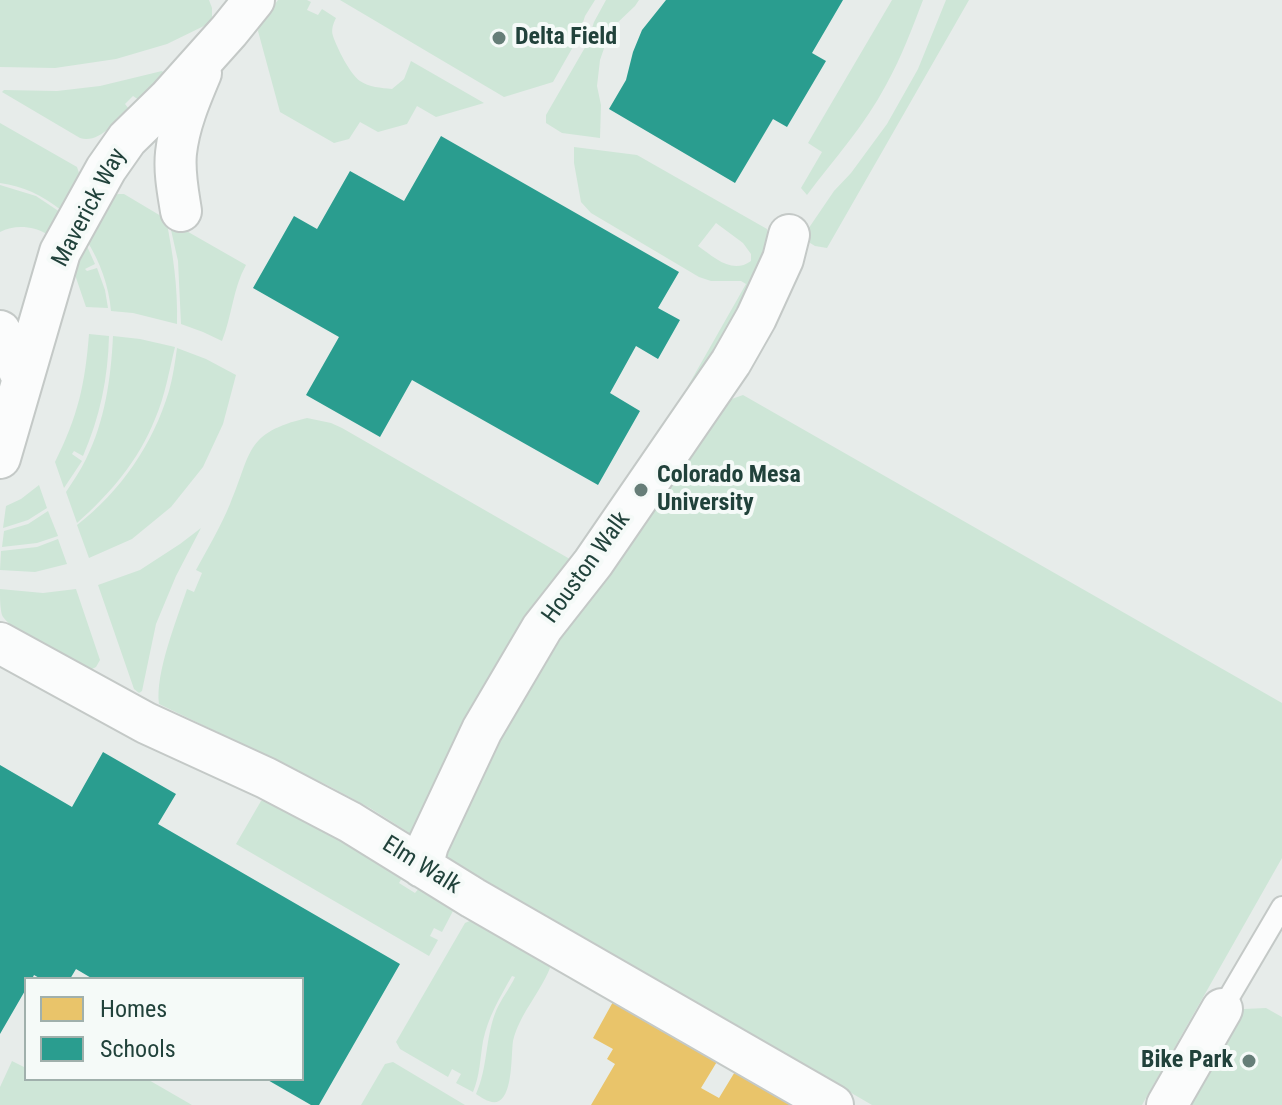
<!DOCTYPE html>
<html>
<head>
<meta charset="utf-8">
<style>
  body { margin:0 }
  #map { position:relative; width:1282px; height:1105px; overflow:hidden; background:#e7ecea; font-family:"Roboto Condensed",sans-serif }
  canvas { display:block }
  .legend { position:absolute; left:24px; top:977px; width:280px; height:104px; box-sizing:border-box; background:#f5faf8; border:2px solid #a0b0ac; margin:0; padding:10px 14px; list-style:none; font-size:24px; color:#21423b }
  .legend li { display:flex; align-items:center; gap:16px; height:40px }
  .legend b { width:40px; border:2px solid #a0b0ac }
</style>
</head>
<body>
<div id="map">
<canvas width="1282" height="1105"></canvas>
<ul class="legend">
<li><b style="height:22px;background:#e9c46a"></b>Homes</li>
<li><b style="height:22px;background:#2a9d8f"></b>Schools</li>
</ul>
</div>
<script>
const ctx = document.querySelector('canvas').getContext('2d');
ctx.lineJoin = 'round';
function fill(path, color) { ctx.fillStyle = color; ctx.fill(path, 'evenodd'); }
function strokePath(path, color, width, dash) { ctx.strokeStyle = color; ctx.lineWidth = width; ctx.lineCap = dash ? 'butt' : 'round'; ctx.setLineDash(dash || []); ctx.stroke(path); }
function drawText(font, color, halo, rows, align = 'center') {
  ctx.font = font + ' "Roboto Condensed",sans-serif'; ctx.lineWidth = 8; ctx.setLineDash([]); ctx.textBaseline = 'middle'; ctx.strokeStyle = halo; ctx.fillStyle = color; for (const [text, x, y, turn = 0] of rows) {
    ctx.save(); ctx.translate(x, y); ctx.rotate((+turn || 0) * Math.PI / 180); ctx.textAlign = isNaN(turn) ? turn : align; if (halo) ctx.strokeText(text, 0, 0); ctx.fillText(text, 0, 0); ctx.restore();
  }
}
fill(new Path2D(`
  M0 0H209L212 8V17L208 24 167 44 116 59 55 68 0 67Z
  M278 0H307L311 2 307 10 318 15 322 9 336 18C333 24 331 30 333 36 337 48 350 74 360 81 369 87 381 88 392 89L404 79 411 61 484 103 436 117 417 106 407 124 378 132 360 122 349 139 334 143 280 112 258 31 260 24Z
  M340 0H595L585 16 578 38 553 82 504 97Z
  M606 0H639L635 6 615 25 608 37 600 60 597 86 601 105 600 138 562 133 546 123V115L587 44 594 22Z
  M892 0H923C912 29 901 58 886 85 865 125 834 159 807 195L801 188 822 152 808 143Z
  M946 0H969L827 248 815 246 802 238 834 191 851 173 887 124 918 69Z
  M162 71 165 74 139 100 133 96 125 104 129 109C116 121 99 144 80 138L2 92 4 90 57 91 100 86Z
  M0 123 77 167 80 176 61 210C42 195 23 186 0 183Z
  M574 147 637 155 767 229 770 242 768 255 694 390 688 386 746 284 741 281H711L699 277 591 213 581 202 574 163ZM716 223 743 243 751 254V261C732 275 714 257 698 246Z
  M0 185 36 196 60 212 47 234C33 226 15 224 0 232Z
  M118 194H124L166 219C173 254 178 287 177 324L133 313 111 311C109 286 100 262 87 241L113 196Z
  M169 221 246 265C233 288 232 316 222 341L203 332 181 324 178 261Z
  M86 244 95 264 85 269 87 271 97 268 105 290 108 308 86 307 73 269Z
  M89 334 109 336C108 378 100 417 83 456L74 451 72 454 82 461 64 488 55 462C78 416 85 385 89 334Z
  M113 336 140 339 175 347C169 371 165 396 155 419 139 460 110 494 77 523L66 492C73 481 81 470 86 459 105 421 111 378 113 336Z
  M177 348 206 359 236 375 223 424 203 467 171 507 132 539 89 558 77 525C121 491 153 444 169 391 173 377 175 362 177 348Z
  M743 395 1282 703V858L1142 1105H872L457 864 446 858 441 849 497 725 706 408Z
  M307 418 331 423 342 428 575 562 419 830 411 834 370 808 327 785 159 704C155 673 177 619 187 589L194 592 202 573 196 570C208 548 221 526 230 504 252 453 244 433 307 418Z
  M39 485 47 508 28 520 3 528 6 506 21 499Z
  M48 511 58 536 37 543 2 547 4 531 28 524Z
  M201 528 176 576 156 624 142 691 139 693 134 689 98 585 140 570 180 544Z
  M58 539 67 564 35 572 0 570 1 551 37 547Z
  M0 589 43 593 76 589 100 660 96 667 90 670C71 660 10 632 2 615 0 608 0 597 0 589Z
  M261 801H272L282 805 403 876 399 883 415 893 420 887 450 905 453 911 442 932 434 928 430 936 438 940 429 956 236 844Z
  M474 919 546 961 550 968C540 993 519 1015 513 1041 511 1055 513 1093 499 1101 492 1105 482 1098 476 1094 488 1068 485 1038 496 1011 501 999 510 988 515 977L512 976C500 997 488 1017 483 1041 480 1059 480 1075 473 1092L456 1083 461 1074 452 1069 448 1077 400 1049 396 1042 465 923Z
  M1266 1008 1282 1017V1105H1190L1244 1009Z
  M12 1061 26 1068V1079H147L192 1105H0V1087Z
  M393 1062 465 1105H361L385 1064Z`), '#cee6d7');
fill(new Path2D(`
  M614 1000 718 1060 701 1088 719 1098 736 1070 811 1105H591L615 1064 607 1059 613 1049 593 1038Z`), '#e9c46a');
fill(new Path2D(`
  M666 0H843L812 53 826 61 787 127 773 119 735 183 609 109 626 80 633 52 642 30Z
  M441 136 679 272 658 308 680 320 658 359 636 346 610 393 640 411 598 485 412 380 380 437 306 395 339 337 253 288 294 216 317 229 350 171 404 201Z
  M103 752 176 794 158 824 400 964 319 1105H311L266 1079H302V979H93L76 969 70 979H41L34 975 32 979H26V989L0 1034V765L72 807Z`), '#2a9d8f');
const lane = new Path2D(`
  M1222 1009 1282 907`);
const street = new Path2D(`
  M181 211C178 192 174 172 176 153 179 125 190 99 201 73
  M0 331 23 379
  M0 458 60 252 106 169 127 139 169 98 229 31 254 0
  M0 643 146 723 266 778 350 822 473 898 833 1105
  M422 867 428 845 482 730 542 628 593 563 731 362 756 318 783 259 789 235
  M1167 1105 1222 1009`);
strokePath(lane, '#c4c9c7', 24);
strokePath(street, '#c4c9c7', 44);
strokePath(lane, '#fbfcfc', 20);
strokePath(street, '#fbfcfc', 40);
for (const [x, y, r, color] of [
  [499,38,8,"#667e78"],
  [641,490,8,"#667e78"],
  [1249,1061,8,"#667e78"]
]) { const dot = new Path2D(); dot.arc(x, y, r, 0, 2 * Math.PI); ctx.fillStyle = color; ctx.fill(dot); strokePath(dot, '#f5faf8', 3); }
drawText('bold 24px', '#21423b', '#f5faf8', [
  ["Delta Field",515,38],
  ["Colorado Mesa",657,476],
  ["University",657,504],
  ["Bike Park",1233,1061,"right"]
], 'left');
drawText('24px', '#21423b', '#f5faf8', [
  ["Maverick Way",90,208,-62],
  ["Houston Walk",587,568,-54],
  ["Elm Walk",421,866,32]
]);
</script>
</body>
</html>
